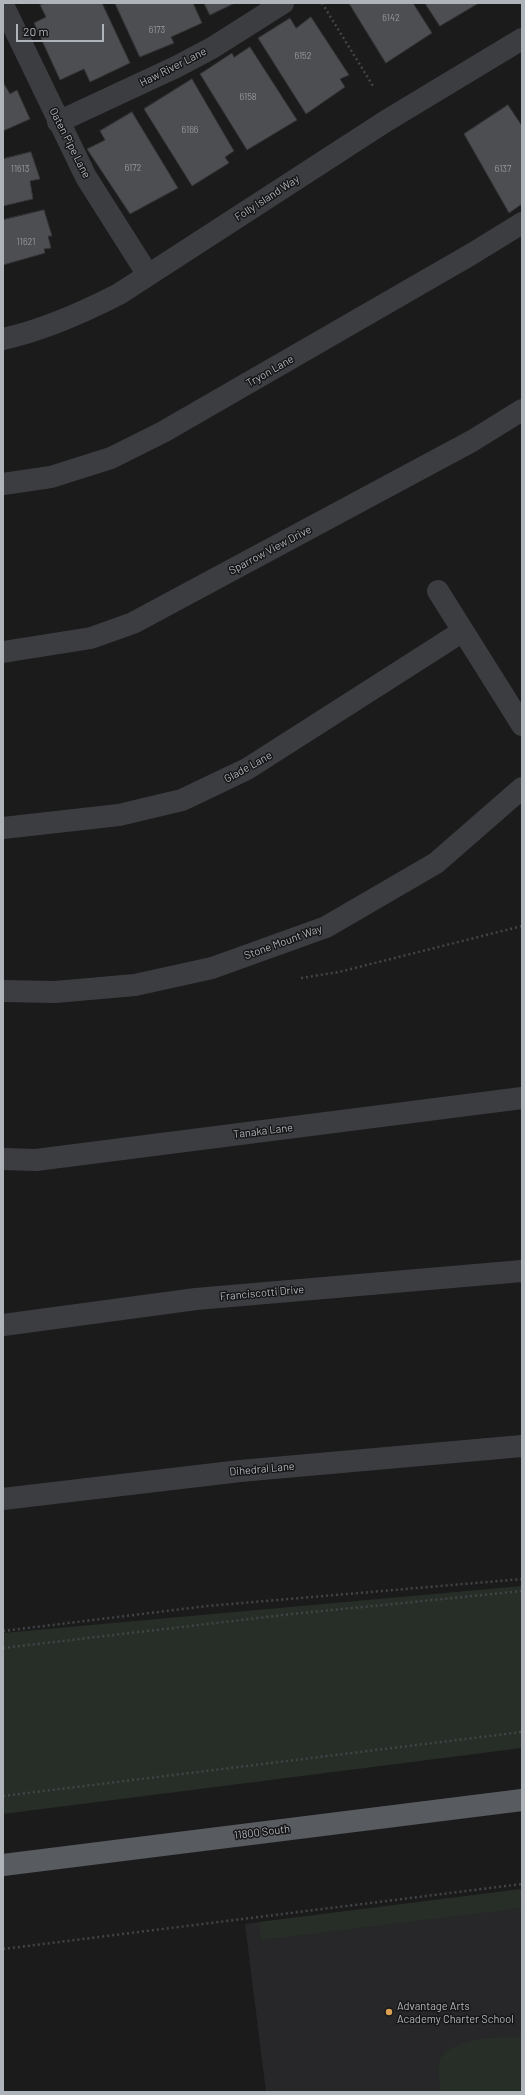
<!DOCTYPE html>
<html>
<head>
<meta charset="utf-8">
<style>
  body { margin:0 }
  #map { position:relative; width:525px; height:2095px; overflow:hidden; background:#1b1b1c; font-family:Barlow,sans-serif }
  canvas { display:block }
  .frame { position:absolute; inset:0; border:4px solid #afb3ba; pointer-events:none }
  .scale { position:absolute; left:16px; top:24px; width:88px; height:18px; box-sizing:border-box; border:2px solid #afb3ba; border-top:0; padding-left:5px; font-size:12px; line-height:14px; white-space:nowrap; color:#afb3ba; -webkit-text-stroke:3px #161617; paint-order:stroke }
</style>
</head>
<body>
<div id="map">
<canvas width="525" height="2095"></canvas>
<div class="frame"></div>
<div class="scale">20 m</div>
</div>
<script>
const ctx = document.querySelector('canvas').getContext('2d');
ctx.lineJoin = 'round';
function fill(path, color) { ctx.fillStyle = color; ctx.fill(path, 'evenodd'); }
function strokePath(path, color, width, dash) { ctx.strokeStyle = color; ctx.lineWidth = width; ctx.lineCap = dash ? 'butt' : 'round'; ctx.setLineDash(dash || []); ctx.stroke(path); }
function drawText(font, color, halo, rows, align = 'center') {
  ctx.font = font + ' Barlow,sans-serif'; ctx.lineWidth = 3; ctx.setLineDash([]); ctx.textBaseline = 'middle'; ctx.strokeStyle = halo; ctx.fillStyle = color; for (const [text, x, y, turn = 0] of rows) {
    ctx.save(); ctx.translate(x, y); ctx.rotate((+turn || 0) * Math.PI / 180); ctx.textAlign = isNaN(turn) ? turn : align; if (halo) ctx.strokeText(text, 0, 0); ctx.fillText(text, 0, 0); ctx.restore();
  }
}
fill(new Path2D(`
  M522 1889V2092H266L245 1924Z`), '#272729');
fill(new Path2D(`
  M522 1586V1748L3 1814V1633Z
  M522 1889V1908L261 1940 259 1922Z
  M522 2036V2092H441C440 2083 437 2073 439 2064 444 2037 500 2038 522 2036Z`), '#272e27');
const building = new Path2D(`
  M45 3H102L130 63 90 82 84 69 60 80 34 23 46 17 40 5Z
  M115 3H193L202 23 171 37 174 43 140 57Z
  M204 3H235L210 15Z
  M349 3H413L432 33 386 63Z
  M425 3H479L440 26Z
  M311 17 349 75 340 79 345 87 306 114 258 38 290 18 296 28Z
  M250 47 297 120 247 150 200 74 232 53 234 57Z
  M192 79 234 151 225 157 229 163 192 186 144 109Z
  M3 82 10 94 17 90 30 119 3 131Z
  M508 105 522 126V204L509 213 464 134Z
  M132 112 178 188 130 214 87 149 105 140 100 131Z
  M31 152 40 179 30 181 33 199 3 206V159Z
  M44 210 52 236H48L51 248 44 249 45 253 3 265V220Z`);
fill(building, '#4d4e51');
strokePath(building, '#353538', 1);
strokePath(new Path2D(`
  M322 3 373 86
  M301 978 339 972 522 926
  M3 1631 207 1606 522 1579
  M3 1648 292 1614 522 1591
  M3 1796 522 1732
  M3 1949 522 1884`), '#424448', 2.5, [2, 3]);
strokePath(new Path2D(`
  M3 5 86 177 148 275
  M58 122 176 67 212 48 283 3
  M3 339C44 330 82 313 119 294L386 121 522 39
  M3 484 51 477 111 458 163 432 470 255 522 223
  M438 591 522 725
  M3 652 91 638 133 623 472 441 522 410
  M3 828 119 815 182 800 247 769 463 631
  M3 991 55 992 135 985 212 968 326 927 436 863 522 788
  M3 1159 36 1160 522 1098
  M3 1325 196 1299 522 1271
  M3 1499 240 1471 522 1446`), '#3c3d41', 22);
strokePath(new Path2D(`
  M3 1865 522 1800`), '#585b60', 22);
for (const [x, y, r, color] of [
  [389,2012,4,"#dca053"]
]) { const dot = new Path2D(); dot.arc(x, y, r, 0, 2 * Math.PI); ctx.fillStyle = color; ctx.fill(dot); strokePath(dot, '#161617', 1.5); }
drawText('9px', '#969aa0', null, [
  ["6142",391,18],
  ["6173",157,30],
  ["6152",303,56],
  ["6158",248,97],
  ["6166",190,130],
  ["6172",133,168],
  ["11613",20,169],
  ["6137",503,169],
  ["11621",26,242]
]);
drawText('11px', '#afb3ba', '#161617', [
  ["Haw River Lane",173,67,-27],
  ["Oaten Pipe Lane",70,143,63],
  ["Folly Island Way",267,198,-33],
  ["Tryon Lane",270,371,-30],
  ["Sparrow View Drive",270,550,-28],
  ["Glade Lane",248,767,-29],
  ["Stone Mount Way",283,942,-20],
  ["Tanaka Lane",263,1131,-7],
  ["Franciscotti Drive",262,1293,-5],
  ["Dihedral Lane",262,1469,-5],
  ["11800 South",262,1832,-7]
]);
drawText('11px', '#afb3ba', '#161617', [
  ["Advantage Arts",397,2006],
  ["Academy Charter School",397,2019]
], 'left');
</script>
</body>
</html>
